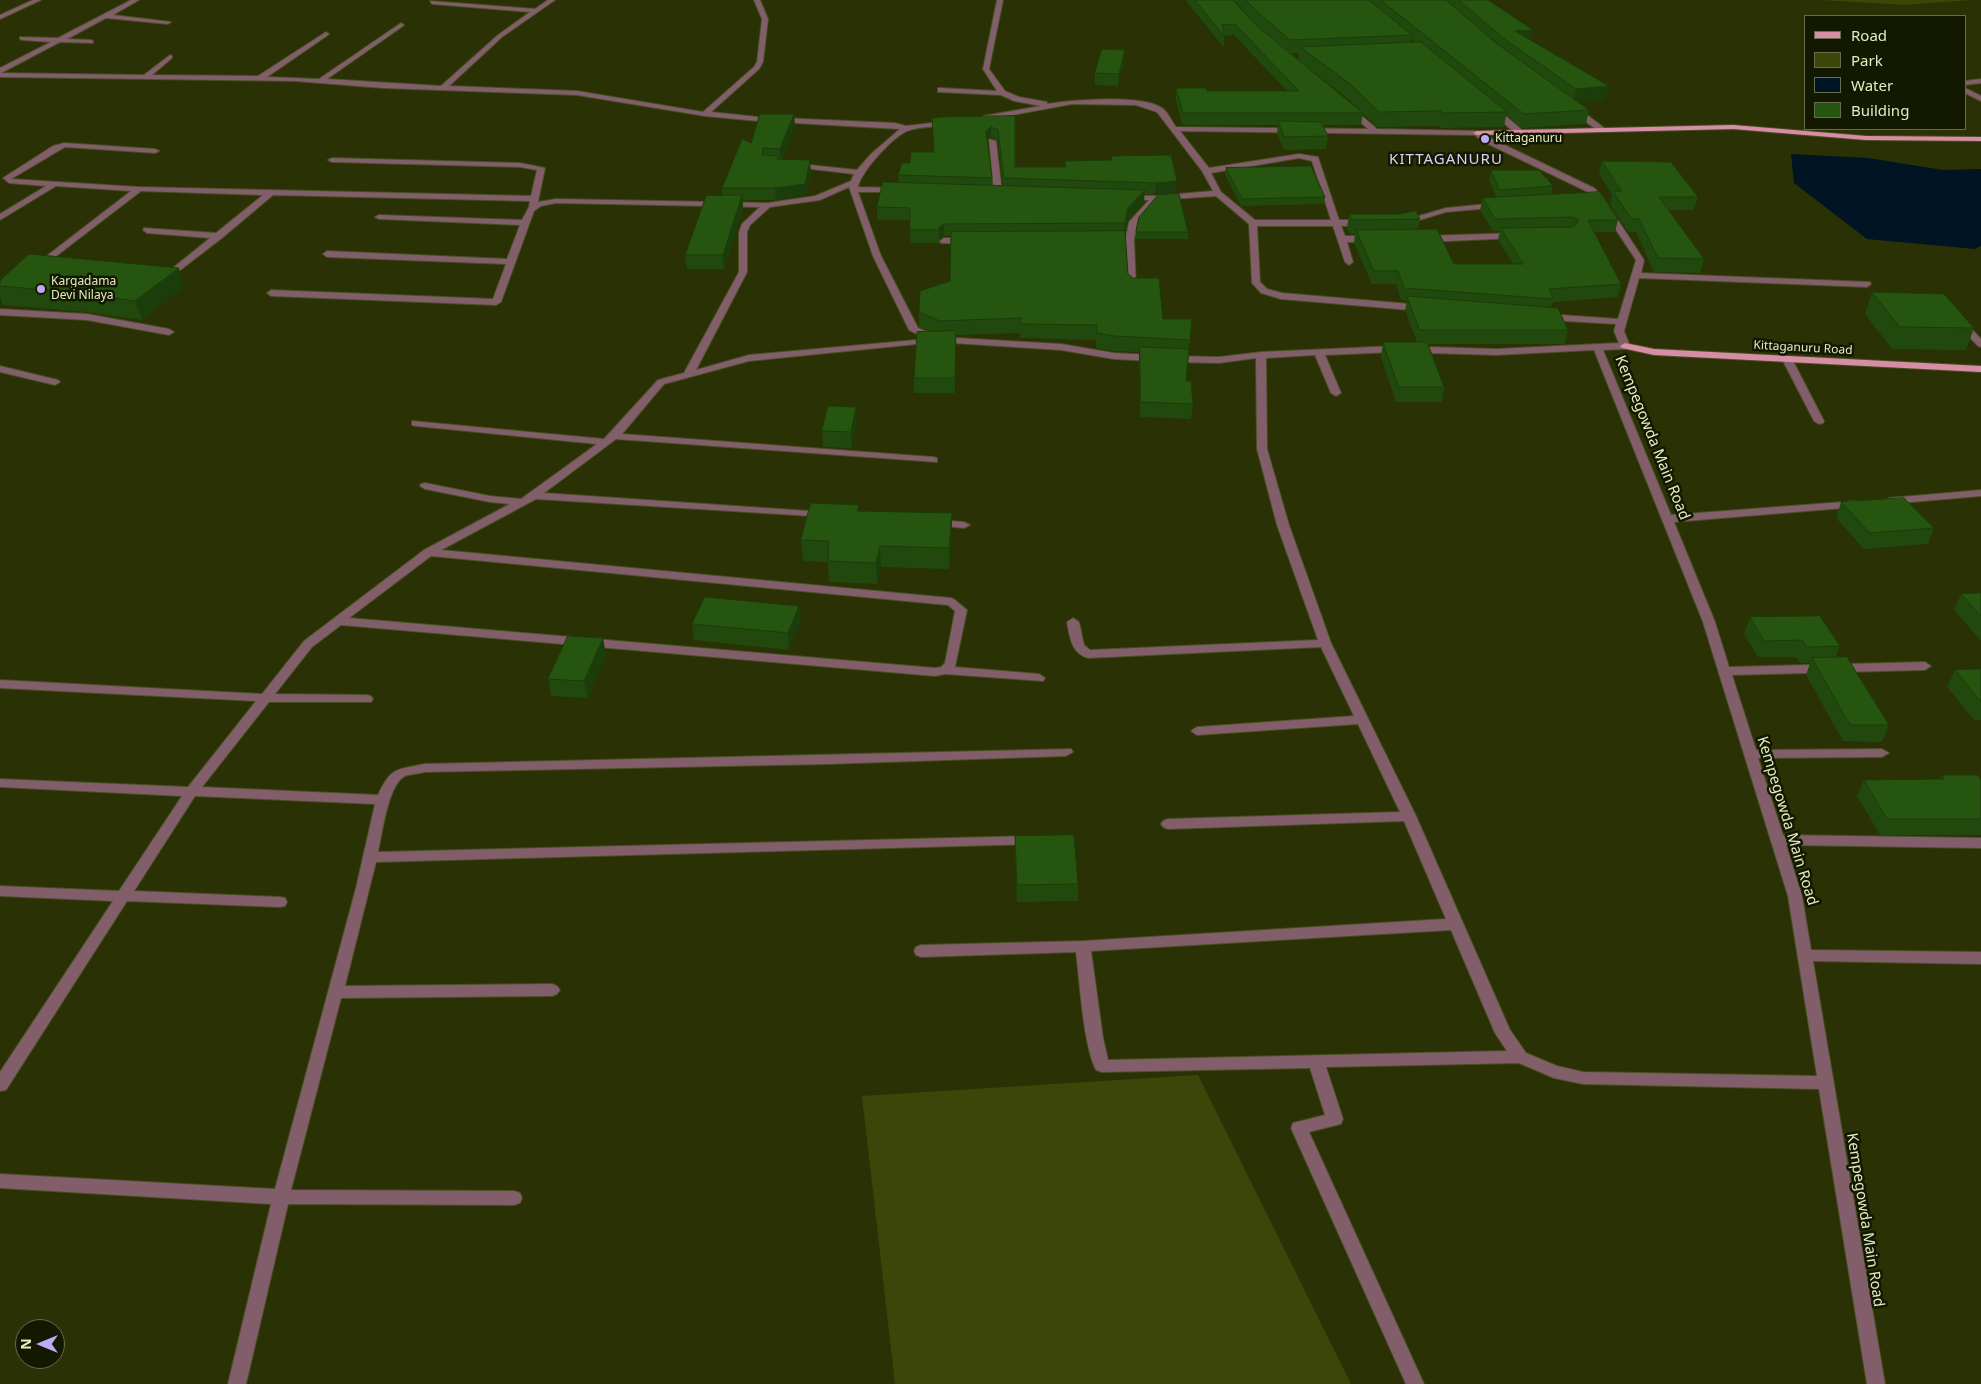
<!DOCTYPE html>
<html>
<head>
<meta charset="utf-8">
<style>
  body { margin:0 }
  #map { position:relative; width:1981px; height:1384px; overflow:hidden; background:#2a3104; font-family:"Noto Sans",sans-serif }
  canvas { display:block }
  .legend { position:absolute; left:1804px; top:15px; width:162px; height:115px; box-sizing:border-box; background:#131800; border:1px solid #666d4e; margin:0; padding:6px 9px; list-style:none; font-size:15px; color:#e3ecc4 }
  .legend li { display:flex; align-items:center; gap:10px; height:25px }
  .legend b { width:25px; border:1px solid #666d4e }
  .north { position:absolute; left:15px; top:1319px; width:50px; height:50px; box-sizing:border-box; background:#131800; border:1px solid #666d4e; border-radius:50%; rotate:270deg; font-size:14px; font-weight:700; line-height:20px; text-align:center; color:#e3ecc4 }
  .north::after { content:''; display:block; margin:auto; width:18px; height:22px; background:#bfa8f4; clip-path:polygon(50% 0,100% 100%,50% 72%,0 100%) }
</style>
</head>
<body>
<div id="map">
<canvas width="1981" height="1384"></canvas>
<ul class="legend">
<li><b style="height:6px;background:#d78da6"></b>Road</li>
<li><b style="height:14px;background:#3d4609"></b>Park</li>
<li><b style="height:14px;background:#001423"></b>Water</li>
<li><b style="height:14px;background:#265510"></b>Building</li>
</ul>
<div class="north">N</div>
</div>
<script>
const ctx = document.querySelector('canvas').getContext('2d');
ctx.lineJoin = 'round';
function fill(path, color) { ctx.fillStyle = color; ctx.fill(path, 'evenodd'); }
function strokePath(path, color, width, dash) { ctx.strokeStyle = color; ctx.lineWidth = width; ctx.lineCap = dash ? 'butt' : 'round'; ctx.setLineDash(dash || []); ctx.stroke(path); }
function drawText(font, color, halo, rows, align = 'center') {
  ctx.font = font + ' "Noto Sans",sans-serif'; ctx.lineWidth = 5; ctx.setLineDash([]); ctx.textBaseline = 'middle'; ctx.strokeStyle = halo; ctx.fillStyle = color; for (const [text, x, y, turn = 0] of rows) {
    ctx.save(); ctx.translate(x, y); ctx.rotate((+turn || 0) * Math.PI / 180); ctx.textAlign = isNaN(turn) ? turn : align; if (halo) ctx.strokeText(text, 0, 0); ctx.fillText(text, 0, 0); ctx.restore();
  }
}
fill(new Path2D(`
  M1821 0H1970L1905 5Z
  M1198 1075 1351 1384H895L862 1096Z`), '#3d4609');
fill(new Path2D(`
  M1791 154 1868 158 1943 170 1981 169V246L1975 249 1867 239 1794 183Z`), '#001423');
const minor = new Path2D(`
  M33 0H41L0 19V15Z
  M131 0H139L113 15 171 22 168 24 106 18 67 39 91 40 93 41V43L60 42 1 73 144 75 170 55 172 56V58L152 75 258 76 326 32 329 34 328 35 267 77 319 79 401 23 404 25 403 26 327 79 441 86 498 35 530 12 432 4 430 1 535 9 548 0H555L502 37 449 86 577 91 703 112 754 67 757 62 762 19 754 0H760L768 19 763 62 759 69 711 112 758 117 895 123 906 126 949 121 953 123 949 125C937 127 922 126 910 130 895 134 861 171 858 187L898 188 902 190 898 192H858L881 256 918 328 940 337 1061 344 1114 353 1173 356 1219 357 1261 352 1395 346 1496 349 1619 343 1614 331 1616 324 1547 320 1542 317 1547 314 1618 319 1636 260 1596 200 1588 192 1482 141 1475 135 1180 131 1209 168 1299 154 1318 157 1339 220H1365L1369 223 1365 226H1341L1345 236H1370L1374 239 1370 242H1347L1353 262 1349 265 1345 262 1333 226H1257L1260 282 1267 289 1282 293 1422 305 1427 308 1422 311 1281 299 1261 293 1252 283 1249 224 1216 196 1157 200 1137 223 1134 240 1136 287 1129 289 1126 243H1109L1105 240 1109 237H1126L1129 222 1149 200 1128 199 1124 197 1125 195 1155 196 1213 191 1202 171 1157 112 1136 105 1072 104 986 120 982 118 983 116 1041 106 1014 101 1001 95 938 92V88H941L997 91 983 69 997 0H1003L989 69 1005 91 1019 97 1047 102V104C1073 100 1141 94 1162 108 1168 112 1172 122 1176 127L1368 129 1346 109 1345 107 1349 105 1377 129 1480 131 1488 137 1594 188 1602 196 1644 260 1641 273 1870 282 1871 284 1867 287 1639 278 1624 331 1630 346 1625 349 1603 350 1671 515 1856 501 1861 504 1856 507 1674 522 1715 622 1729 667 1925 662 1931 666 1925 670 1732 675 1756 750 1882 749 1889 753 1882 757 1758 758 1783 835 1981 838V848L1786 845 1802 896 1811 950 1981 952V964L1813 961 1885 1384H1867L1819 1089 1583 1084 1554 1078 1519 1063 1326 1067 1343 1119 1341 1124 1309 1132 1424 1384H1406L1291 1128 1293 1123 1325 1115 1310 1068 1102 1072 1096 1070C1083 1044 1080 983 1076 952L921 957 916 955 914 951 916 947 921 945 1083 941 1446 919 1404 821 1168 829 1163 827 1161 824 1163 821 1168 819 1400 812 1358 724 1197 735 1191 731 1197 727 1354 716 1321 647 1088 658C1071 653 1070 637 1067 622L1073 618 1079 622 1084 645 1090 650 1318 640 1277 525 1257 449 1256 358 1219 363 1173 362 1114 359 1061 350 937 342 749 361 664 384 622 434 933 457 937 458V462L616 439 544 493 824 512 828 513 829 515 828 517 536 499 441 550 951 598 955 600 967 610 955 667 1039 674 1045 678 1043 681 945 674 935 676 341 625 312 647 275 694 367 695 371 696 373 699 371 702H269L202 787 378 795C391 767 396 770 424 764L1071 749 1073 752 1066 756 828 764 424 772C418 774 410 774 405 776 388 784 382 835 378 852L1032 836 1037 838 1039 841 1037 844 376 862 345 986 552 984 557 986 560 990 557 994 552 996 341 998 291 1190 514 1191 520 1193 522 1198 520 1203 514 1205 288 1204 246 1384H228L271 1204 0 1188V1174L275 1189 356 888 375 804 195 796 134 891 280 897 285 898 287 902 285 906 280 907 127 901 6 1090 0 1091V1072L113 901 0 896V886L119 891 182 796 0 787V779L188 787 256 701 0 688V680L262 694 304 641 424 550 510 504 490 502 425 489 420 486 421 484 425 483 490 496 521 499 597 444 416 426 412 425V421L604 439 658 380 684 373 739 272V232L742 224 760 207 556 203 541 206 534 211 501 302 496 305 271 296 267 293 271 290 493 299 506 264 327 257 323 254 327 251 507 259 520 225 379 219 375 217 379 215 522 220 529 207 530 201 273 195 222 238 166 281 163 280V276L210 238 147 233 143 230 144 228 216 233 263 195 141 191 38 270 35 269V265L131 191 56 186 0 220V214L46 186 9 183 3 178 53 146 64 143 155 149 159 151 155 153 65 147 11 179 139 187 531 196 537 170 520 167 332 162 328 160 332 158 520 163 545 168 538 202 556 199 768 203 815 196 851 181 854 174 794 167 790 165 791 163 857 170 871 154 900 129 758 121 705 116 577 95 383 88 295 81 0 77V68L51 42 22 40 20 39V37L58 38ZM1299 158 1312 161 1331 220H1255L1221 192 1211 173ZM849 187 873 256 909 330 927 339 749 355 696 370 747 272V232L750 225 770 207 820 200ZM1594 350 1703 622 1788 896 1817 1076 1583 1072 1557 1066 1526 1053 1510 1030 1416 816 1331 643 1289 525 1267 449 1266 358 1315 355 1331 393 1336 396 1341 393 1325 355 1395 352 1496 355ZM431 556 948 605 955 611 945 663 941 667 935 668 349 618ZM1451 930 1495 1033 1507 1051 1108 1060 1103 1038 1091 951Z
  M1981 79V83L1965 85V81Z
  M1965 88 1981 96V101L1965 93Z
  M1490 107H1496L1522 130V134H1516L1490 111Z
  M1572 108H1578L1607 130 1600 132 1572 112Z
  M989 139 996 141 1002 192 998 194 994 192Z
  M1498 203 1502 205 1501 207 1446 212 1403 225 1399 222 1446 208Z
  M1515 233 1518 234V238L1425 242 1421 239 1425 236Z
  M944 238H967L971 241 967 244 941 243 940 241Z
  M0 309 87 314 169 329 174 332 169 335 87 320 0 315Z
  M1960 319 1963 320 1981 339V347L1978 346 1957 324 1955 322Z
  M1787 356 1792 359 1824 421 1823 423 1819 424 1814 421 1782 359Z
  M0 366 58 380 60 382 55 385 0 372Z
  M1981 490V496L1889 504 1884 501 1889 498Z
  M937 520 964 522 970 525 964 528 933 525 931 523 933 521Z`);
const major = new Path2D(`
  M1733 125 1866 136 1981 137V141L1866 140 1733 129 1477 135 1473 133 1477 131Z
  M1625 343 1654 349 1981 366V372L1654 355 1622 348 1620 346Z`);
strokePath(minor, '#484f23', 2);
strokePath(major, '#484f23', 2);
fill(minor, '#825e6a');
fill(major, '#d78da6');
fill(new Path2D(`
  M1187 0H1233L1257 26 1270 36 1256 25 1234 0H1488L1533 30 1531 40 1606 99 1578 102 1589 110 1586 124 1521 128 1506 116 1504 127 1440 128 1439 126 1377 127 1347 98 1307 67 1363 113 1361 125H1322L1328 136 1326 149 1284 150 1277 134 1278 125H1182L1176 100V88L1207 91H1287L1234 35 1224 36V48L1187 2ZM1412 39 1416 42 1411 43ZM1290 53H1299L1298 60Z
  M1124 62 1118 86 1095 85V73Z
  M1015 116V167H1065V161L1111 160V156L1176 192 1155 194H1144V202L1128 221 1125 233 1128 274 1163 319H1192L1186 381 1193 404 1191 419 1140 417 1139 352 1114 351 1096 348V340L1020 338V333L956 335 955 393H914V378L932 332 919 327V312L950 281 951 236H944L939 240V243H910V220H877V207L899 183 898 175 910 163 934 152ZM991 137 998 141 1003 186 992 185V178L987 140Z
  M795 125 782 159 811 171 806 195 776 200H743V209L724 269H687L685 255 723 196 722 188 751 143Z
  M1602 161 1698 197 1694 210H1668L1704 259 1700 273 1654 272 1636 232H1628L1610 204 1612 195 1599 174Z
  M1226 168 1325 197 1324 204 1241 206 1225 175Z
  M1491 170 1544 177 1553 186 1551 195 1618 220 1615 232H1594L1621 284 1618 297 1553 302 1551 307 1568 330 1565 344H1428L1444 387 1442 402H1396L1381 357 1383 342H1417L1405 310 1407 301 1401 300 1396 284H1372L1354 243 1355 234H1350L1347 228 1349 214 1420 219 1418 229 1454 264H1513L1498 240 1500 231H1493L1480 210 1483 198H1497L1489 181Z
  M1136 232H1188V239H1136Z
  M0 281 184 287 142 320 87 312 3 305 0 297Z
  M1872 292 1974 328 1966 350 1892 349 1865 314Z
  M857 422 851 448 823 447 822 431Z
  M1841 502 1934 528 1928 544 1864 549 1836 518Z
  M859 512 952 513V534L949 569 881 567 877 584 829 582 828 562 803 561 801 540Z
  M1981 593V641L1954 610 1961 594Z
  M799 606 801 622 789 650 694 640 692 624Z
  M1750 617 1840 646 1835 658 1889 725 1882 742 1843 741 1806 675 1810 663H1800L1796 657H1758L1744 634Z
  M606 655 588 698 551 696 548 679Z
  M1981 669V720H1974L1947 687 1955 670Z
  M1942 775 1981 780V835H1880L1857 796 1864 780 1940 779Z
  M1015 836 1078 884V901L1017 902 1015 853Z`), '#21490e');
fill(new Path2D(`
  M1533 30 1530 43 1515 31Z
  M1125 50 1124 62 1118 86 1119 74Z
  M1609 86 1606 99 1573 102 1576 89Z
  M794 114 795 125 781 161 780 149Z
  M991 127V137L986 141V131Z
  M810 160 811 171 806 195 776 200 775 188Z
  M1177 181 1176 192 1155 194 1156 183Z
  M1145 190 1144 202 1128 221 1124 235 1125 223 1128 208Z
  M742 195 743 209 724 269 723 255Z
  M944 224V236L939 240V227Z
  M179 268 184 287 142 320 135 301Z
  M856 407 857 422 851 448V432Z
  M952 513V534L949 569V548Z
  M880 546 881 567 877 584 876 563Z
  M799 606 801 622 789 650 788 633Z
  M603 638 606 655 588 698 584 681Z`), '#1b3c0b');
const building = new Path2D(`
  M1195 0H1233L1257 26 1363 113H1183L1176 88H1206L1207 91H1299L1235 24 1222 25 1225 37Z
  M1246 0H1369L1412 35 1290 40 1258 12Z
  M1381 0H1446L1496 43 1589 110 1524 114Z
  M1459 0H1488L1533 30 1515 31 1609 86 1576 89 1503 38Z
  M1421 42 1507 112 1443 113 1441 111 1379 112 1349 83 1300 47Z
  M1102 49 1125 50 1119 74 1095 73Z
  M760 114H794L780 149 763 148 762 155 778 156 777 159 810 160 805 184 775 188H722L742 139 751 143Z
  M1015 116V167H1066L1065 161 1112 160 1111 156 1171 155 1177 181 1156 183 1004 178 998 130 991 127 986 131 992 178 898 175 902 163H910L911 152H934L932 118 941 117Z
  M1278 121 1321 122 1328 136 1285 137Z
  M1602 161 1671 162 1698 197H1659L1704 259 1658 258 1639 219H1631L1613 191H1621Z
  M1311 166 1325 197 1242 199 1226 168Z
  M1491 170H1540L1544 177H1546L1553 186 1500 190Z
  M883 182 1145 190 1128 208 1125 223 944 224 939 227V230H910V208L877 207Z
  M1600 192 1618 220H1588L1621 284 1549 289 1553 299 1404 288 1398 271H1374L1356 230 1437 229 1454 264H1523L1501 228 1573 227 1578 223V220L1573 217 1495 219 1483 198Z
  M1179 194 1188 232H1136L1139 217 1158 195Z
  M742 195 723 255H685L706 196Z
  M1416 211 1420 219 1352 220 1349 214H1399Z
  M1125 231 1128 274 1133 278H1159L1163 319H1192L1190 340 1115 336 1097 333V325L1020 324 1021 318 940 321 919 312 920 291 950 281 951 232Z
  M29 254 179 268 135 301 81 293 0 286V281Z
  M1872 292 1944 294 1974 328 1900 327Z
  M1407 296 1558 308 1568 330H1420Z
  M956 331 955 378H914L917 332Z
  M1383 342H1427L1444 387H1399Z
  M1140 347 1189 349 1186 381H1191L1193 404 1141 402Z
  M828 406 856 407 851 432 822 431Z
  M1904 498 1934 528 1870 533 1841 502Z
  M811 503 859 505 857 511 952 513 949 548 880 546 876 563 828 561 829 541 801 540Z
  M1981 593V616L1961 594Z
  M705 597 799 606 788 633 692 624Z
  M1820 616 1840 646 1806 647 1802 640 1764 641 1750 617Z
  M568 636 603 638 584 681 548 679Z
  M1847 657 1889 725H1850L1812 658Z
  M1981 669V702L1955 670Z
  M1942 775H1978L1981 780V819H1887L1864 780 1944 779Z
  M1074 835 1078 884 1017 885 1015 836Z`);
fill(building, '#265510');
strokePath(building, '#1b3c0b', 1);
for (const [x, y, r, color] of [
  [1485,139,5,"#bfa8f4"],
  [41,289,5,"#bfa8f4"]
]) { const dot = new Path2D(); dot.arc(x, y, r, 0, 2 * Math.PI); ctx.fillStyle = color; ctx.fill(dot); strokePath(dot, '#131800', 2); }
drawText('12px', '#e3ecc4', '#131800', [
  ["Kittaganuru",1495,139],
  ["Kargadama",51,282],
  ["Devi Nilaya",51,296]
], 'left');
drawText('12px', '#e3ecc4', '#131800', [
  ["Kittaganuru Road",1803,348,3]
]);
ctx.letterSpacing = '1px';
drawText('15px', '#dcd0fb', '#131800', [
  ["KITTAGANURU",1446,160]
]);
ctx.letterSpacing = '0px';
drawText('15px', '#e3ecc4', '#131800', [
  ["Kempegowda Main Road",1652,438,68],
  ["Kempegowda Main Road",1787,821,73],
  ["Kempegowda Main Road",1865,1220,81]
]);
</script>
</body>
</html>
